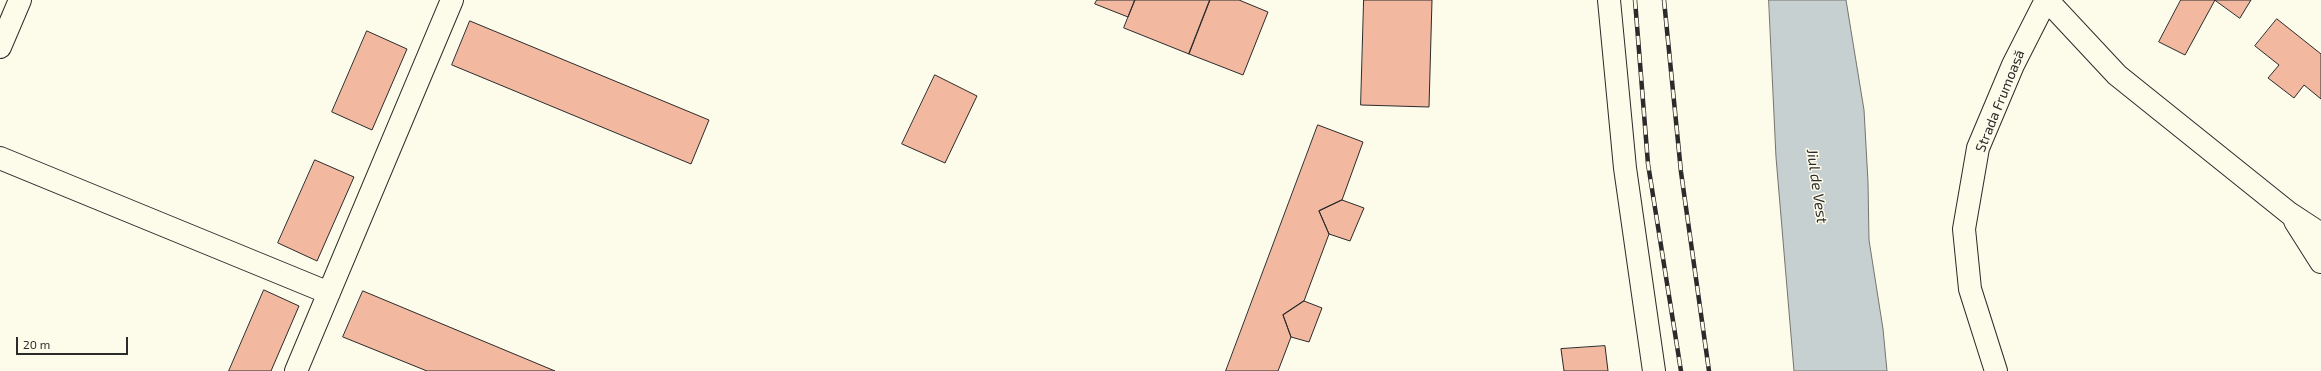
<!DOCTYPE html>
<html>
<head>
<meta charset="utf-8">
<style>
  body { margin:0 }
  #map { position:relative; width:2321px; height:371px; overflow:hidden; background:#fdfbea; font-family:"Exo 2",sans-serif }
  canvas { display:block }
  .scale { position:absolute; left:16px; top:337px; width:112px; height:18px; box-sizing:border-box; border:2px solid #2b2b2b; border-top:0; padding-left:5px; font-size:12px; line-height:14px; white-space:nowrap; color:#2b2b2b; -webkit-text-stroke:3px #fdfbea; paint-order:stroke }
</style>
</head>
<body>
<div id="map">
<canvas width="2321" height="371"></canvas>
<div class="scale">20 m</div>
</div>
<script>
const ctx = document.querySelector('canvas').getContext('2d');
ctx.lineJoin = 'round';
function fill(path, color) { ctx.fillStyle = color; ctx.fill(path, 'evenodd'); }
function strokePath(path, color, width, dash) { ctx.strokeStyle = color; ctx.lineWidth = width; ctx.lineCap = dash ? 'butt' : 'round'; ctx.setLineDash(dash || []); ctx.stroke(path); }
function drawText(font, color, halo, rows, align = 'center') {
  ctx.font = font + ' "Exo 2",sans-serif'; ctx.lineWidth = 3; ctx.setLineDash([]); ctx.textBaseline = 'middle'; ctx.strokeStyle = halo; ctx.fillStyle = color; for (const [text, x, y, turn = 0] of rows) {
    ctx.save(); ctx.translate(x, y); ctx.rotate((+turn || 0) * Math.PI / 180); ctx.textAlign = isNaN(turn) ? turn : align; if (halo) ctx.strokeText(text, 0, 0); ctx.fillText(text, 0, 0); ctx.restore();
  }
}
const water = new Path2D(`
  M1769 0H1846L1864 110 1868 182 1869 240 1883 329 1887 371H1794L1776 157Z`);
fill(water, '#c7d0d0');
strokePath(water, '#74746e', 1);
const building = new Path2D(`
  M1097 0H1135L1128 17 1095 4Z
  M1135 0H1210L1189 54 1124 28Z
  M1210 0H1239L1268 12 1243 75 1189 54Z
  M1364 0H1432L1429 107 1361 105Z
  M2181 0H2215L2185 55 2159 42Z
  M2215 0H2251L2240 18Z
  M2277 19 2321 54V99L2304 85 2294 98 2268 78 2279 65 2255 46Z
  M470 21 709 120 691 164 452 65Z
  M367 31 407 49 372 130 332 112Z
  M935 75 977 96 945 163 902 144Z
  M1318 125 1363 142 1342 200 1319 211 1329 234 1304 301 1283 315 1291 337 1278 371H1226Z
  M315 160 354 177 317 261 278 243Z
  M1342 200 1364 208 1350 241 1329 234 1319 211Z
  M264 290 299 306 271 371H229Z
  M363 291 555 371H427L343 337Z
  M1304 301 1322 308 1309 342 1291 337 1283 315Z
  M1605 346 1608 371H1564L1561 349Z`);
fill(building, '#f2b8a0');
strokePath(building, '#2b2b2b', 1);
const minor = new Path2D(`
  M2047 0 2117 75 2289 213 2321 234
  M0 47 20 0
  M0 158 329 293
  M2295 221 2321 262
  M296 371 452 0
  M1996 371 1970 289 1964 229 1978 148 2013 65 2046 0`);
const primary = new Path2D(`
  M1609 0 1625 168 1654 371`);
strokePath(minor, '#2b2b2b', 24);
strokePath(primary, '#2b2b2b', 24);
strokePath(minor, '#fdfbea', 22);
strokePath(primary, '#fdfbea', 22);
const rail = new Path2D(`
  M1635 0 1648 164 1681 371
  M1664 0 1681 172 1709 371`);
strokePath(rail, '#2b2b2b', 4.5);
strokePath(rail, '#fdfbea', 3, [9]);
drawText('14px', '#2b2b2b', '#fdfbea', [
  ["Strada Frumoasă",2000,101,-68]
]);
drawText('italic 15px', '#2b2b2b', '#fdfbea', [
  ["Jiul de Vest",1817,186,82]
]);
</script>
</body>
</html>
